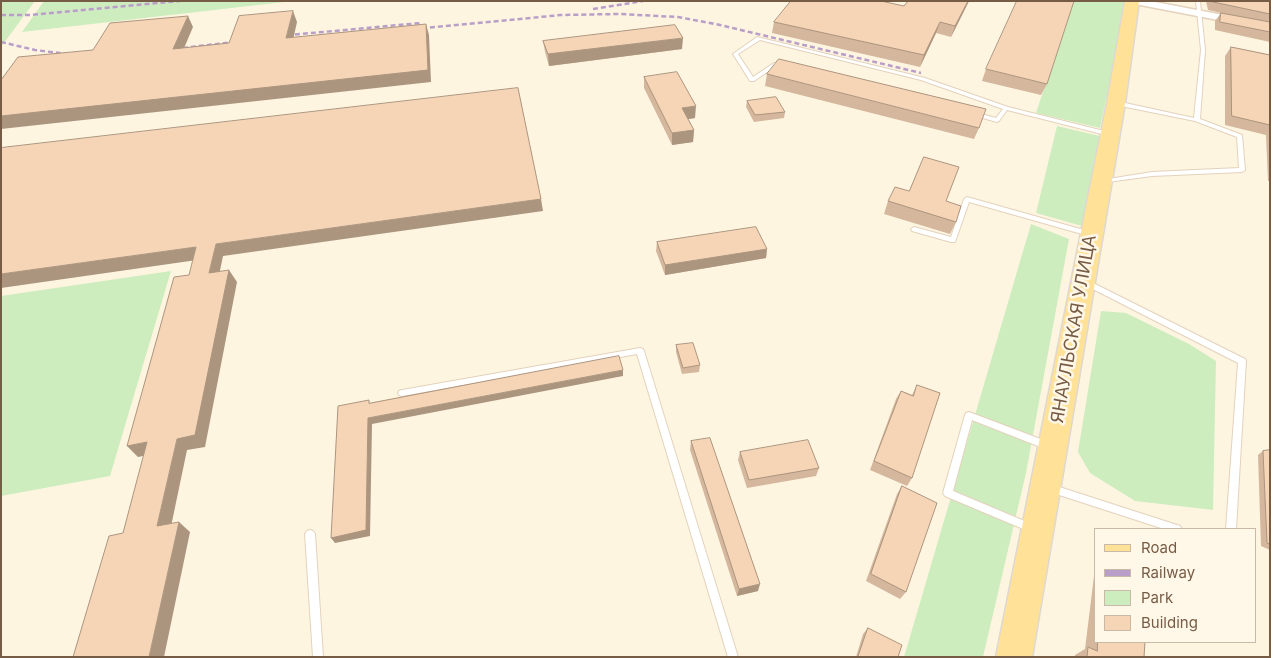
<!DOCTYPE html>
<html>
<head>
<meta charset="utf-8">
<style>
  body { margin:0 }
  #map { position:relative; width:1271px; height:658px; overflow:hidden; background:#fef5e1; font-family:Inter,sans-serif }
  canvas { display:block }
  .frame { position:absolute; inset:0; border:2px solid #775c45; pointer-events:none }
  .legend { position:absolute; left:1094px; top:528px; width:162px; height:115px; box-sizing:border-box; background:#fff8e9; border:1px solid #c9baa7; margin:0; padding:6px 9px; list-style:none; font-size:15px; color:#775c45 }
  .legend li { display:flex; align-items:center; gap:10px; height:25px }
  .legend b { width:25px; border:1px solid #c9baa7 }
</style>
</head>
<body>
<div id="map">
<canvas width="1271" height="658"></canvas>
<div class="frame"></div>
<ul class="legend">
<li><b style="height:6px;background:#ffe197"></b>Road</li>
<li><b style="height:6px;background:#b99fc8"></b>Railway</li>
<li><b style="height:14px;background:#cdedbe"></b>Park</li>
<li><b style="height:14px;background:#f6d5b6"></b>Building</li>
</ul>
</div>
<script>
const ctx = document.querySelector('canvas').getContext('2d');
ctx.lineJoin = 'round';
function fill(path, color) { ctx.fillStyle = color; ctx.fill(path, 'evenodd'); }
function strokePath(path, color, width, dash) { ctx.strokeStyle = color; ctx.lineWidth = width; ctx.lineCap = dash ? 'butt' : 'round'; ctx.setLineDash(dash || []); ctx.stroke(path); }
function drawText(font, color, halo, rows, align = 'center') {
  ctx.font = font + ' Inter,sans-serif'; ctx.lineWidth = 5; ctx.setLineDash([]); ctx.textBaseline = 'middle'; ctx.strokeStyle = halo; ctx.fillStyle = color; for (const [text, x, y, turn = 0] of rows) {
    ctx.save(); ctx.translate(x, y); ctx.rotate((+turn || 0) * Math.PI / 180); ctx.textAlign = isNaN(turn) ? turn : align; if (halo) ctx.strokeText(text, 0, 0); ctx.fillText(text, 0, 0); ctx.restore();
  }
}
fill(new Path2D(`
  M1 1H35L1 47Z
  M44 1H293L22 32Z
  M1073 1H1127L1100 128 1036 113Z
  M1057 126 1104 137 1089 228 1036 213Z
  M1031 224 1069 239 1026 473 983 657H904Z
  M171 271 110 476 1 496V296Z
  M1101 311 1126 313 1189 344 1216 361 1213 510 1135 501 1090 473 1078 452Z`), '#cdedbe');
const lane = new Path2D(`
  M1196 1H1200L1205 50 1200 119 1242 135 1245 170 1242 172 1152 176 1100 183 1099 182 1102 180 1152 172 1239 168 1237 137 1195 121 1116 105 1113 103 1116 101 1194 118 1201 50Z
  M757 37 925 78 1008 107 1112 133 1113 134 1110 136 1007 110 999 121 997 122 972 115V113L974 112 996 118 1003 109 921 80 760 40 738 54 753 77 774 63H778L784 66 781 68 776 66 754 81H750L733 54Z
  M967 197 1091 232 1092 234 1089 236 969 202 955 242H951L912 231 911 229 914 227 951 237 964 199Z
  M1087 280 1245 359 1246 361 1236 529H1226L1238 363 1085 285 1083 283Z
  M640 348 643 349 644 351 738 657H728L637 354 402 396 399 395 398 393 399 391 402 390Z
  M969 412 1051 443 1052 446 1051 449 1048 450 972 420 953 491 1034 525 1036 528 1034 531 1031 532 1028 531 945 496 943 493 965 415 966 413Z
  M1050 484 1177 525 1180 526 1182 529H1164L1050 492 1047 491 1046 488 1047 485Z
  M310 530 313 531 315 534 323 657H313L305 534 307 531Z`);
const street = new Path2D(`
  M1131 1H1150L1270 24V30L1135 4Z`);
const primary = new Path2D(`
  M1125 1H1139L1125 103 1032 657H996L1107 103Z`);
strokePath(lane, '#e3d2bc', 2);
strokePath(street, '#e3d2bc', 3);
strokePath(primary, '#ded8d2', 3);
fill(lane, '#fff');
fill(street, '#fff');
fill(primary, '#ffe197');
strokePath(new Path2D(`
  M593 9 643 1
  M1 15H30L180 1
  M414 29 561 15 619 14 678 17 720 25 921 73
  M279 36 421 23
  M1 42 35 50 75 55
  M183 48 242 41`), '#b99fc8', 2.5, [5, 3]);
fill(new Path2D(`
  M908 1H969L951 37 936 33 920 67 772 33 774 22 904 6Z
  M1206 1H1270V42L1215 30V21L1221 13 1208 10Z
  M543 41 682 49 549 66 545 52Z
  M1231 47 1270 55V181H1268L1266 135 1225 125V56Z
  M986 69 1047 84 1041 95 982 81Z
  M767 74 979 128 974 139 765 86Z
  M644 77 695 118 688 119 694 130 693 142 672 145 644 88Z
  M747 101 785 112 784 118 754 122 746 107Z
  M888 201H946L956 222 950 234 884 214Z
  M657 242 767 249 766 258 665 275 656 251Z
  M676 345 700 365 699 372 682 374 676 352Z
  M917 385 912 478 907 486 870 470 896 399 901 391 912 395Z
  M691 441 758 591 737 596 690 450Z
  M1270 450V550L1261 546 1258 455 1263 451Z
  M740 452 819 468 816 476 747 488 738 460Z
  M902 486 906 592 900 599 866 581 897 494Z
  M1095 575V642H1145L1144 657H1075V655L1085 649 1094 576Z
  M868 628 898 657H856L863 634Z`), '#d4b79d');
fill(new Path2D(`
  M968 1H969L951 37 955 26Z
  M293 11 297 22 291 49 286 38Z
  M188 16 193 27 179 60 173 49Z
  M940 22 936 33 920 67 924 55Z
  M426 24 429 35 431 82 1 129V116Z
  M683 38 682 49 549 66 548 54Z
  M696 106 695 118 682 120V108Z
  M694 130 693 142 672 145V133Z
  M541 199 543 211 223 256 217 285 209 273 216 244Z
  M196 247 204 259 1 288V274Z
  M767 249 766 258 665 275V265Z
  M229 270 237 282 205 447 187 450 169 536 157 526 177 439Z
  M623 370V376L372 424 370 536 335 543 331 538 368 418Z
  M147 442 158 453 138 457 127 446Z
  M179 522 190 532 164 657H149Z
  M760 584 758 591 737 596 739 589Z`), '#ac957f');
const building = new Path2D(`
  M791 1H881L904 6 908 1H968L955 26 940 22 924 55 774 22Z
  M1017 1H1074L1047 84 986 69Z
  M1213 1H1270V14L1213 2Z
  M293 11 286 38 426 24 428 70 1 116V80L18 57 93 50 110 23 188 16 173 49 229 43 239 16Z
  M1221 13 1270 22V32L1220 22Z
  M675 25 683 38 548 54 543 41Z
  M1231 47 1270 55V125L1232 116Z
  M779 59 986 109 979 128 767 74Z
  M677 72 696 106 682 108 694 130 672 133 644 77Z
  M518 88 541 199 216 244 209 273 229 270 195 435 177 439 157 526 179 522 149 657H73L109 536 123 533 147 442 127 446 174 277 189 275 196 247 1 274V148Z
  M776 97 785 112 755 115 747 101Z
  M924 157 959 167 946 201 961 206 956 222 888 201 895 187 909 191Z
  M756 227 767 249 665 265 657 242Z
  M693 343 700 365 683 368 676 345Z
  M619 356 623 370 368 418 366 530 331 538 338 406 369 400V403Z
  M917 385 940 393 912 478 874 461 901 391 913 396Z
  M710 438 760 584 739 589 691 441Z
  M808 440 819 468 749 480 740 452Z
  M1270 450V544L1267 543 1263 451Z
  M902 486 937 503 906 592 871 574Z
  M868 628 902 645 898 657H858Z
  M1098 642H1145L1144 657H1087L1088 647 1097 651Z`);
fill(building, '#f6d5b6');
strokePath(building, '#ac957f', 1);
drawText('18px', '#775c45', '#fff8e9', [
  ["ЯНАУЛЬСКАЯ УЛИЦА",1074,329,-80]
]);
</script>
</body>
</html>
